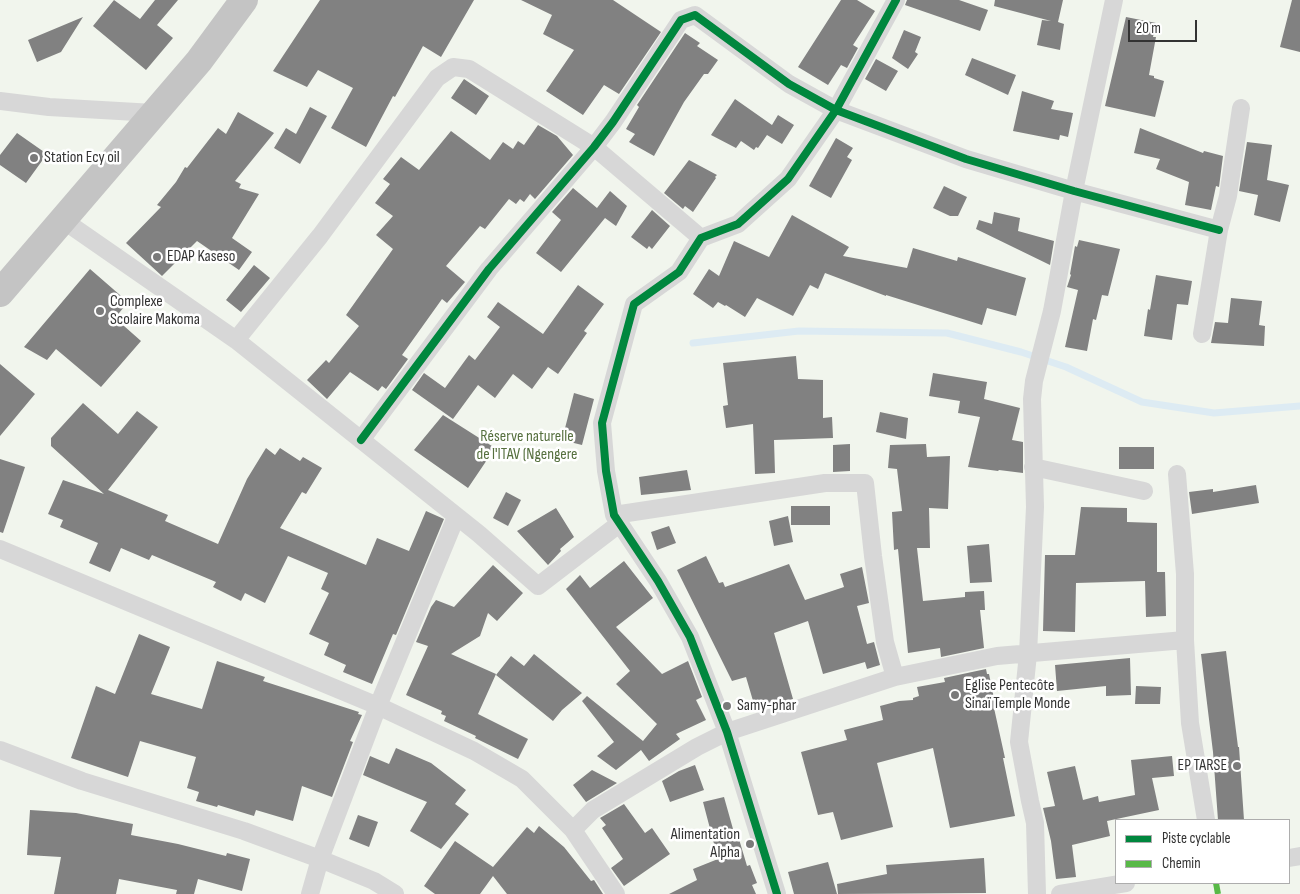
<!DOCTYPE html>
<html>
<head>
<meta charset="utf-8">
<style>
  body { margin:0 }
  #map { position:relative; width:1300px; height:894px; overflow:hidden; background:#fff; font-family:"Sofia Sans Condensed",sans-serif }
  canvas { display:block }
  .legend { position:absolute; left:1115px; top:819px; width:175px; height:65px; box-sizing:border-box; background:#fff; border:1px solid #adadad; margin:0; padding:6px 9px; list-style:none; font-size:15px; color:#333 }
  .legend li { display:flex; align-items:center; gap:10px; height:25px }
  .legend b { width:25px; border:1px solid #adadad }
  .scale { position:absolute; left:1128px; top:20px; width:69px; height:22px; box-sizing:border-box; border:2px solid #333; border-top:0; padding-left:6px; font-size:15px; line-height:18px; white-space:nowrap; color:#333; -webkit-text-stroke:4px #fff; paint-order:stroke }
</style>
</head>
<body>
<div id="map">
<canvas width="1300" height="894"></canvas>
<ul class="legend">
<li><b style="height:6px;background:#00873e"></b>Piste cyclable</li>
<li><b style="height:6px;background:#58b947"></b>Chemin</li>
</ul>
<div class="scale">20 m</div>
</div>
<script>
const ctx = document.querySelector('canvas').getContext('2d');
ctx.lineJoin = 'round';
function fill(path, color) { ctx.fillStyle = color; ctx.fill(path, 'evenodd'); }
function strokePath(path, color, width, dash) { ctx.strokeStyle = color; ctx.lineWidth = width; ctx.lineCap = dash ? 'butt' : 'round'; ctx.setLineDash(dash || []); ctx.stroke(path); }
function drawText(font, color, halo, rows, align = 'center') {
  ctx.font = font + ' "Sofia Sans Condensed",sans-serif'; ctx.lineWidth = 5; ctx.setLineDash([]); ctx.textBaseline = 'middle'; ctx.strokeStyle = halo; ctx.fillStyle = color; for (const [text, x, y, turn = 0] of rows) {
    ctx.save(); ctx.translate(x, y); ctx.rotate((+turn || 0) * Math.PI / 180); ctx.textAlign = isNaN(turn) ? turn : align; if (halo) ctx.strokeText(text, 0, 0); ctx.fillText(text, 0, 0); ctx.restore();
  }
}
fill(new Path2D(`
  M0 0H1300V894H0ZM1116 820H1289V883H1116Z`), '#f1f5ed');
strokePath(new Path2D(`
  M693 343 799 331 947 333 1021 352 1066 367 1142 402 1214 413 1300 406`), '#ddebf3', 7);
fill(new Path2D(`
  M114 0 140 19 155 0H178L157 25 173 38 146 70 93 26Z
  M320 0H474L441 57 423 46 395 97 393 96 366 147 331 128 353 88 318 70 307 87 273 71Z
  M521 0H613L661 32 619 94 604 85 583 115 546 91 574 50 543 34 552 15Z
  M841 0H857L875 11 853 45 858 48 847 68 841 65 828 85 798 67Z
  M907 0H959L988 10 980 31 905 5Z
  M995 0H1063L1058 22 1064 24 1060 50 1037 45 1042 20 1051 21 994 6Z
  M1292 0H1300V52L1280 47Z
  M83 17 61 52 37 62 28 40Z
  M1126 17 1156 23 1153 37H1156L1149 75 1154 76V78L1164 81 1155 117 1105 106Z
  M904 30 921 37 915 52 918 54 908 69 892 58Z
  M685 33 700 43 697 46 718 60 708 74H704L684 102 654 156 629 142 635 134 626 129 639 107 637 105Z
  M972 58 1016 75 1008 95 965 75Z
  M876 59 898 71 886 91 865 79Z
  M464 79 489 96 476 115 451 98Z
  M1022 91 1054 101 1051 109 1073 113 1068 137 1060 135 1059 140 1013 131Z
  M735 99 772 125 778 115 794 125 782 144 767 135 758 148 756 147 754 150 741 141 736 148 711 135Z
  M310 107 327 116 300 164 274 148 286 128 296 134Z
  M238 112 274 133 235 181 241 184 239 188 259 194 232 238 252 252 239 270 197 241 162 276 126 243 161 207 157 205 176 182 185 167 187 168 218 128 226 134Z
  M538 125 557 136 573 155 535 199 530 194 524 202 520 199 516 204 509 199 485 229 480 226 446 266 465 282 447 303 442 299 402 355 408 359 386 389 382 386 378 391 350 372 327 399 307 380 326 360 329 363 359 326 346 315 393 249 376 235 393 216 375 203 390 184 383 179 401 157 419 170 451 131 490 160 503 142 513 149 518 141 524 145Z
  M1140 128 1203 153 1204 151 1223 156 1219 187 1216 186 1211 210 1185 205 1189 182 1156 169 1160 159 1134 153Z
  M17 133 47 154 26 183 0 165V155Z
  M836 138 853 148 847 157 852 160 831 198 809 186Z
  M1247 142 1272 145 1267 180 1289 185 1280 222 1254 215 1258 195 1239 191Z
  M689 160 717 175 715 177 716 178 693 212 685 206 683 209 664 193Z
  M944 186 967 197 958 216H950L933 208Z
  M573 188 597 208 610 191 627 206 616 226 605 218 561 272 536 253 561 220 552 212Z
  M652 210 670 226 652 249 649 246 647 249 631 237Z
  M994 212 1020 218 1018 231 1054 241 1050 265 976 229 979 220 992 224Z
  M792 215 849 247 843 256 907 268 913 248 957 261 958 257 1026 278 1016 316 987 308 982 325 886 295V296L825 273 818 289 810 285 793 316 757 298 745 317 726 305 725 306 718 302 713 308 693 294 709 269 719 276 734 241 769 257Z
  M1079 240 1120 249 1108 296 1102 295 1096 320 1093 319 1087 351 1065 347 1078 290 1067 287 1071 275 1070 274 1075 246 1077 247Z
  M254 265 270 278 241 312 226 300Z
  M90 269 128 302 115 318 141 341 101 387 56 349 47 360 24 347Z
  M1156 275 1192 281 1188 305 1177 304 1172 340 1144 336 1148 309 1150 310Z
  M578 285 604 304 584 331 587 333 558 374 548 367 532 389 513 374 495 398 478 385 453 419 412 390 424 373 445 388 469 355 475 360 500 327 487 317 498 302 543 334Z
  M1231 298 1262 301 1259 325 1265 326 1264 346 1211 343 1215 322 1228 323Z
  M796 356 798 379 823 380V418L832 417 833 438 774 440 775 473 755 474 753 424 726 428 723 406 728 405 723 363Z
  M0 364 35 394 0 436Z
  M933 373 987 382 984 399 1020 408 1012 440 1023 442V473L999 470 998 471 968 467 980 417 958 413 960 401 929 396Z
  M574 393 594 399 582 445 562 440Z
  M83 403 118 434 137 411 158 427 108 490 168 515 165 521 218 544 247 479 266 448 275 455 280 448 300 461 303 457 322 468 306 494 302 492 280 528 366 565 377 538 409 551 426 511 444 519 396 635 393 634 372 684 343 672 346 665 324 655 329 643 309 634 329 593 321 589 328 573 288 556 265 603 245 593 241 601 213 587 216 582 152 555 149 560 121 548 110 572 89 563 98 543 60 527 63 520 48 514 63 480 104 494 51 446V438Z
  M880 412 908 418 906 439 876 432Z
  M443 415 495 448 468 488 414 450Z
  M850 444V471L833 472V445Z
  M926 444 927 457 950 456 948 509 929 508 930 548H917L923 601 965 597V592L984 591 985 610H980L984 648 941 657 940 648 908 653 898 549 894 550 892 512 902 511 897 469 888 468 890 445Z
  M1119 447H1154V469H1119Z
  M0 459 25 467 3 533 0 532Z
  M687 470 691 490 641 495 639 477Z
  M1256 485 1259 503 1192 514 1189 492 1213 489V492Z
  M506 492 521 500 508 526 493 518Z
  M791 506H830V525H791Z
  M1081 507 1127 508V522L1157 523V572H1165L1166 616 1146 617 1145 581 1076 583 1075 632 1043 631 1045 555H1075Z
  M556 508 574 537 560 549 561 551 548 565 517 531Z
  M788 516 793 542 774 546 769 521Z
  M669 526 676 543 657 550 651 532Z
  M989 544 992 582 970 583 967 546Z
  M706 556 719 583 723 582 725 587 789 564 805 600 844 587 840 574 862 567 869 603 857 606 867 644 874 642 880 665 867 669 865 662 823 674 808 621 774 633 793 699 756 711 746 677 732 681 677 570Z
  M624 561 653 598 616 627 662 674 688 661 702 697 696 700 706 720 676 734 680 739 649 761 641 750 616 770 597 756 614 742 582 701 587 696 643 741 657 724 616 684 630 671 566 589 580 575 590 588Z
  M493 565 523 593 497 621 488 613 480 636 451 654 496 674 478 714 528 739 518 759 475 738 476 736 444 721 446 716 441 714 442 711 406 695 428 646 416 642 431 607 436 600 454 607Z
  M139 634 170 647 151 694 202 709 217 661 265 677 263 681 359 712 358 714 362 715 350 741 353 742 332 797 302 786 293 821 256 810 254 816 218 805 217 807 196 801 199 792 187 788 196 757 140 741 128 777 71 758 96 686 115 694Z
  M1226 651 1238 747H1239L1244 820H1218L1213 752 1201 654Z
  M534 654 582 693 562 710 553 721 496 675 511 656 524 666Z
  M1130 658 1131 695 1106 696V686L1057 691 1055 665Z
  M986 669 987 674H989L996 708H994L1005 758H1003L1015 816 950 828 933 748 877 763 893 827 841 840 833 812 818 815 801 752 847 740 844 730 883 720 880 706 899 701 913 700V698L919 696 917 687 945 682 944 678Z
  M1136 686 1161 687 1160 704H1135Z
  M396 748 431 763 466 790 455 804 469 814 441 849 410 831 427 802 363 775 370 756 389 764Z
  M1172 756 1174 776 1152 778 1159 810 1107 821 1110 836 1072 845 1076 877 1056 879 1051 841 1043 808 1055 806 1047 772 1075 766 1083 800 1098 796 1099 802 1135 795 1131 760Z
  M695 765 704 790 670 802 662 781 679 771Z
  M592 770 617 783 586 802 573 785Z
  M724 797 733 829H736L747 866 750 865 757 883 752 885 756 894H669L697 880 693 869 718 859 703 802Z
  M624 804 645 833 652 828 670 854 624 886 611 868 623 859 602 828 606 825 600 818Z
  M30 810 76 813 133 824 131 835 178 844 226 856 227 853 250 859 242 891 198 879 194 894H176L177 890 119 879 116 894H54L61 857 27 855Z
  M358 815 378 822 369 847 349 839Z
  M539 826 564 847 591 881 594 880 603 894H507L493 876 480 894H435L424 886 455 841 493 867 527 827 534 833Z
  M984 858 986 893 838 894 837 884 887 874 886 865Z
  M828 862 837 894H794L788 872Z`), '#818181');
strokePath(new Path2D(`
  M0 101 49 107 154 113
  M63 220 236 340 479 534 538 586 619 524
  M1202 334 1219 230 1228 196 1241 108
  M236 340 320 236 437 78 453 67 469 69 594 147 701 238
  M361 440 489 269 594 147 613 122 681 20 695 15 789 84 836 110 966 159 1074 191 1219 230
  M1033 467 1144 491
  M1177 474 1185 574V640
  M614 515 825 483H865L873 556 885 642 895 677
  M0 549 378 706 474 751 522 779 573 830 616 894
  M0 750 82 781 244 831 320 859 374 881 395 894
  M573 830 593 810 697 747 727 732 895 677 997 656 1185 640 1190 723 1206 820
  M1289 858 1300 856
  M310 894 320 859 378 706 456 517
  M777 894 727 732 690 637 658 581 614 515 606 471 602 423 634 304 679 272 701 238 738 224 788 179 836 110 896 0
  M1037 894 1035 823 1030 801 1019 742 1028 654 1035 507 1032 399 1034 381 1052 311 1074 191 1114 0
  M1060 894 1126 883`), '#d7d7d7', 18);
strokePath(new Path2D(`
  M0 293 199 61 244 0`), '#c4c4c4', 28);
strokePath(new Path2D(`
  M1216 883 1218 894`), '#58b947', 6, [12, 6]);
strokePath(new Path2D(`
  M361 440 489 269 594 147 613 122 681 20 695 15 789 84 836 110 966 159 1074 191 1219 230
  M777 894 727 732 690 637 658 581 614 515 606 471 602 423 634 304 679 272 701 238 738 224 788 179 836 110 896 0`), '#00873e', 8);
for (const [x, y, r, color] of [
  [34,158,5,"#7a7a7a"],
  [157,257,5,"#7a7a7a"],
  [100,311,5,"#7a7a7a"],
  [955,695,5,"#7a7a7a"],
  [727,706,5,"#7a7a7a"],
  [1237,766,5,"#7a7a7a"],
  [750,844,5,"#7a7a7a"]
]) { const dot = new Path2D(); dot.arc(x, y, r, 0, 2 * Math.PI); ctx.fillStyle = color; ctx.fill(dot); strokePath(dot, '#fff', 2); }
drawText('16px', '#333', '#fff', [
  ["Station Ecy oil",44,158],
  ["EDAP Kaseso",167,257],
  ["Complexe",110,302],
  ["Scolaire Makoma",110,320],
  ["Eglise Pentecôte",965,686],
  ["Sinaï Temple Monde",965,704],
  ["Samy-phar",737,706],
  ["EP TARSE",1227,766,"right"],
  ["Alimentation",740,835,"right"],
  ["Alpha",740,853,"right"]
], 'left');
drawText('16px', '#56703f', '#fff', [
  ["Réserve naturelle",527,437],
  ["de l'ITAV (Ngengere",527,455]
]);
</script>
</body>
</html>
